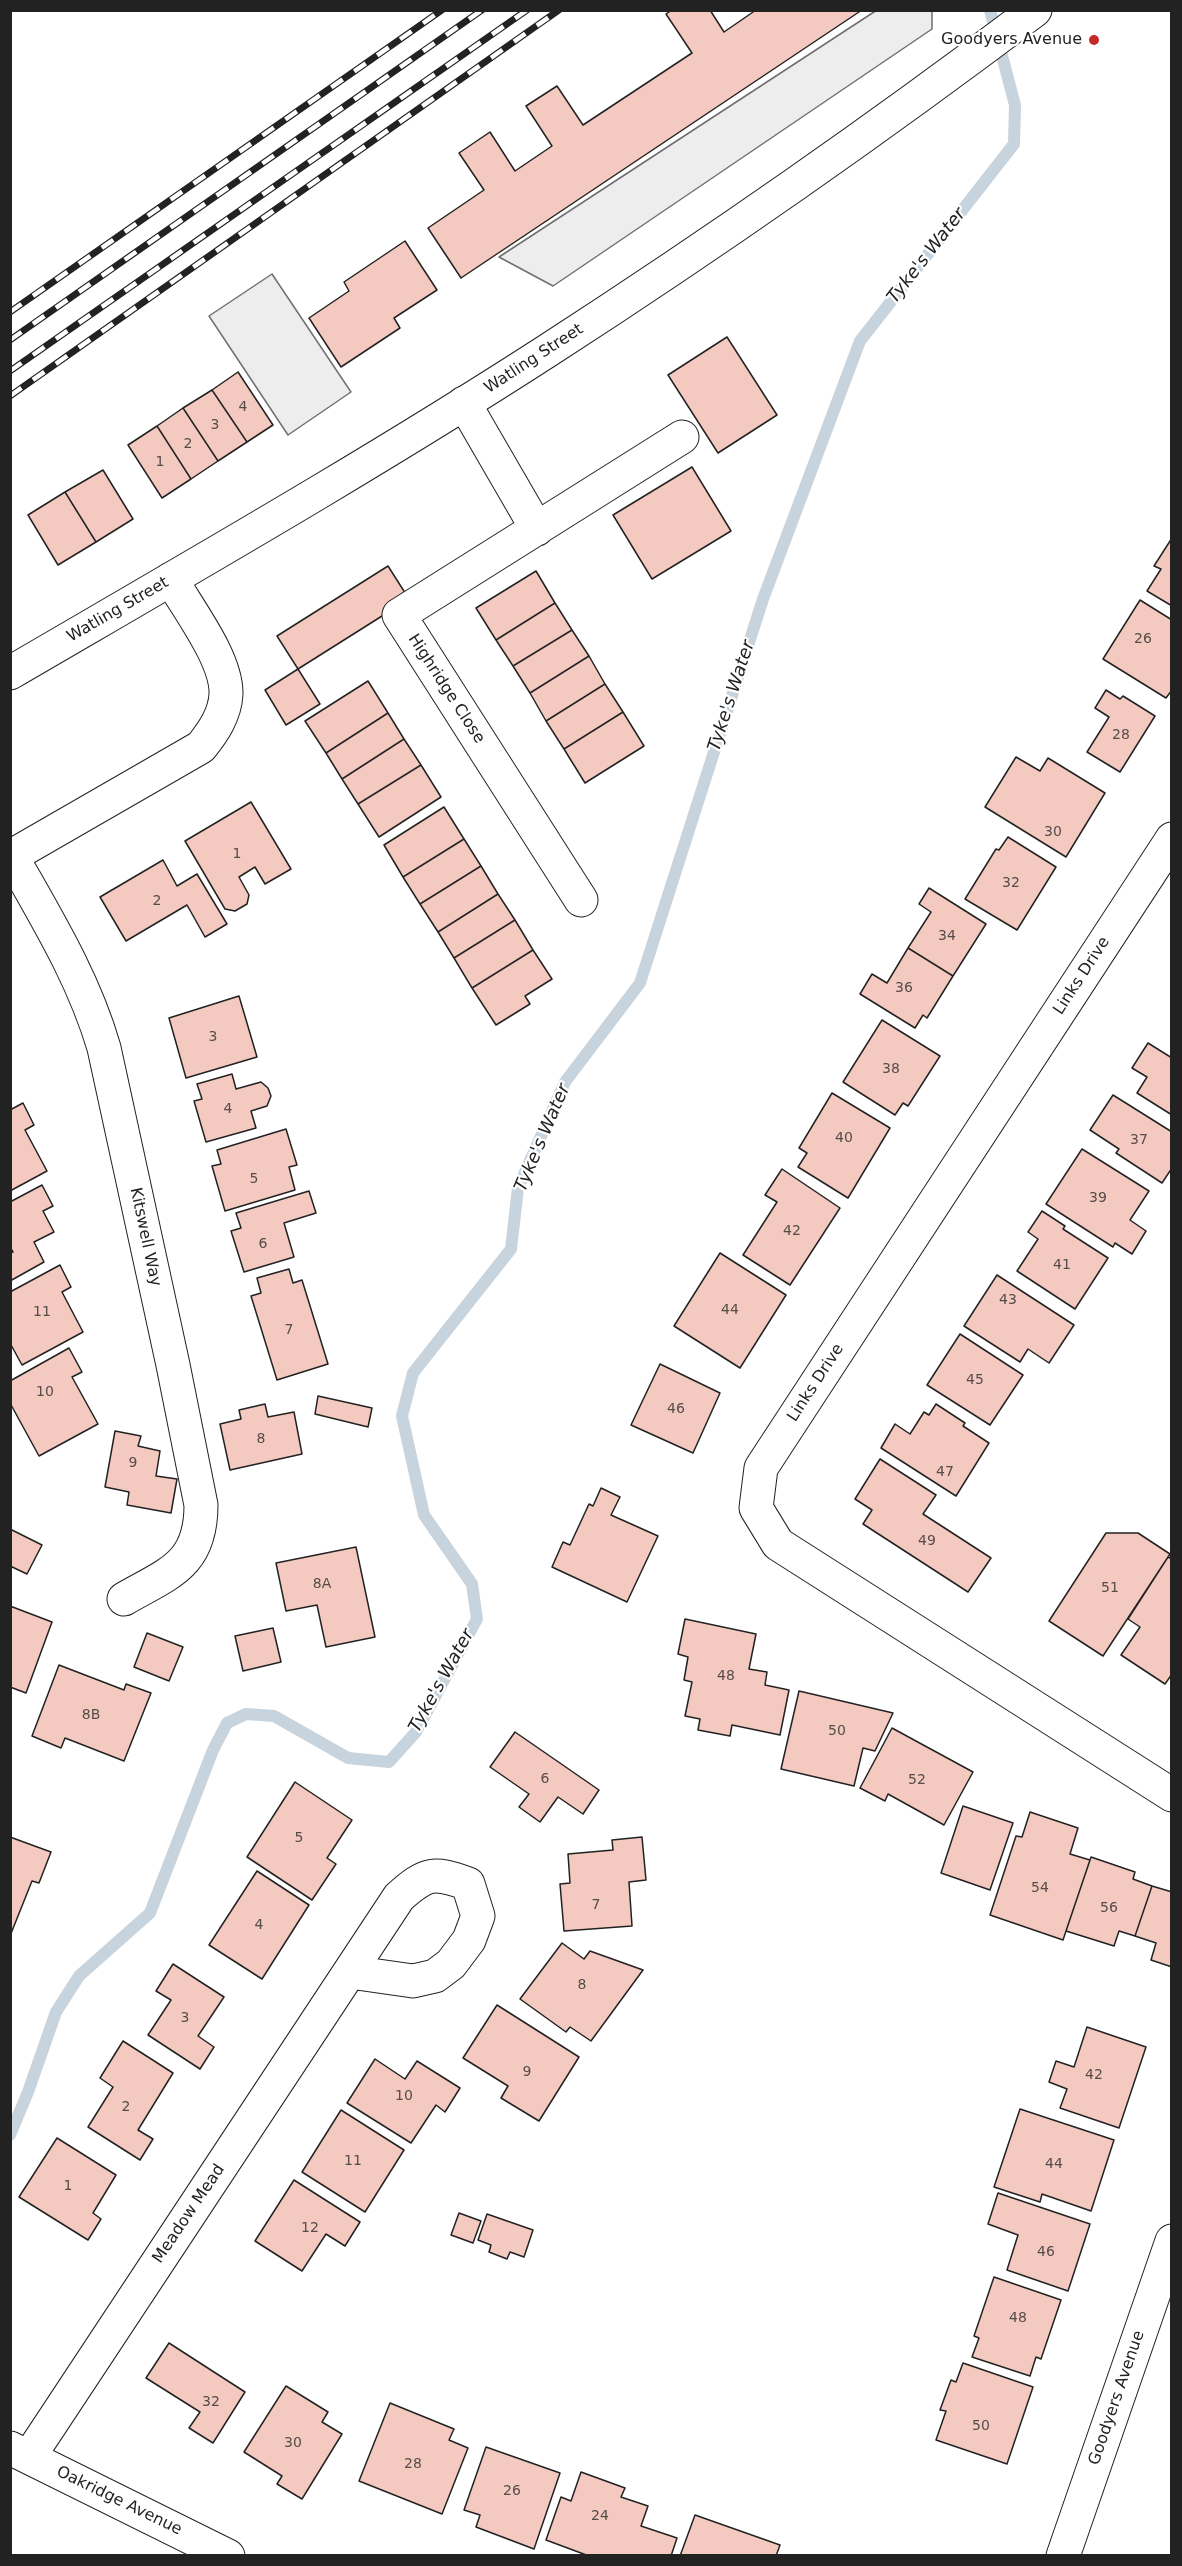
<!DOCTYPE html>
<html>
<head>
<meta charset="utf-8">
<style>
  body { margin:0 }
  #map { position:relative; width:1182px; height:2566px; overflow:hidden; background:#fff; font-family:"DejaVu Sans",sans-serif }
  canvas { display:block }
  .frame { position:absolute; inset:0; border:12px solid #222; pointer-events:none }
</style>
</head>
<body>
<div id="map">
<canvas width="1182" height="2566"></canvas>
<div class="frame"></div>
</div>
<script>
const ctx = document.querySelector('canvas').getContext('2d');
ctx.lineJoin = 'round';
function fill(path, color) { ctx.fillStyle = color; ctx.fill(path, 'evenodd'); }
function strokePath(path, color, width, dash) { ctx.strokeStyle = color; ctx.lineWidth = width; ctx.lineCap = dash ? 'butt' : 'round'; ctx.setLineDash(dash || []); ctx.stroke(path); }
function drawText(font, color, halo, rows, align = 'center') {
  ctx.font = font + ' "DejaVu Sans",sans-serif'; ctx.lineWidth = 4.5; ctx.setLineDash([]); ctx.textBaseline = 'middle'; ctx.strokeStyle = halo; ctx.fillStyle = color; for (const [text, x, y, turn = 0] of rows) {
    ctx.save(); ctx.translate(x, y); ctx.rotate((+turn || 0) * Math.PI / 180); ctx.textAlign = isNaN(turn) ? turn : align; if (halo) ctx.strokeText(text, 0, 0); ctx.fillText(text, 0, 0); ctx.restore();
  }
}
const parking = new Path2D(`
  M877 10 932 11V29L553 286 499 257Z
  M272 274 351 392 288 435 209 316Z`);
fill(parking, '#ededed');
strokePath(parking, '#6f6f6f', 1.5);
strokePath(new Path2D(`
  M10 2135 28 2092 56 2012 79 1976 150 1913 213 1750 227 1723 246 1714 274 1716 348 1758 389 1762 416 1732 477 1619 472 1584 424 1515 402 1416 413 1373 511 1249 518 1188 565 1082 640 983 763 599 860 341 1014 144 1015 105 990 10`), '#c7d3dd', 12);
const building = new Path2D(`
  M672 10H710L724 32 756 10H862L461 278 428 228 484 190 459 153 490 132 515 171 552 146 526 106 557 86 583 125 692 53 666 14Z
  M405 241 437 290 394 318 400 328 341 367 309 318 349 291 344 282Z
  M727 337 777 415 718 453 668 375Z
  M238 372 273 425 247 442 212 390Z
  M212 390 247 442 218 461 183 408Z
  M183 408 218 461 191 479 157 426Z
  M157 426 191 479 162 498 128 445Z
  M692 467 731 531 652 579 613 515Z
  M103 470 133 519 96 542 65 492Z
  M65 492 96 542 58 565 28 515Z
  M1172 538V606L1147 591 1161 569 1154 566Z
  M388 566 409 599 298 669 277 636Z
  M536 571 555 603 496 640 476 608Z
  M1140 600 1172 620V690L1166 698 1103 659Z
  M555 603 572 630 513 666 496 640Z
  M572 630 589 656 530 693 513 666Z
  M589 656 605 684 546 721 530 693Z
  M298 669 320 704 286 725 265 690Z
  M368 681 388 713 326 753 305 721Z
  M605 684 623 712 564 749 546 721Z
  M1106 690 1120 699 1123 696 1155 716 1120 772 1087 752 1109 717 1095 708Z
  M623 712 644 746 585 783 564 749Z
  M388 713 404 739 342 779 326 753Z
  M404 739 421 765 358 804 342 779Z
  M1016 757 1040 771 1048 758 1105 793 1066 857 985 807Z
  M421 765 441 797 379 837 358 804Z
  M251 802 291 869 265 884 255 867 239 877 249 895 247 904 235 911 225 909 185 841Z
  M444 807 464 839 403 877 384 845Z
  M1008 837 1056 867 1017 930 965 899 996 849 999 850Z
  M464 839 481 866 420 904 403 877Z
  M163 860 177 886 197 874 227 924 205 937 187 905 126 941 100 897Z
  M481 866 498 894 438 932 420 904Z
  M929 888 986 924 953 976 908 948 931 912 919 904Z
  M498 894 515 920 454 958 438 932Z
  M515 920 533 950 472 988 454 958Z
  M908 948 953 976 927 1018 923 1015 915 1028 860 994 872 974 887 983Z
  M533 950 552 979 525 996 530 1004 496 1025 472 988Z
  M239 996 257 1057 186 1078 169 1018Z
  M882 1020 940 1056 908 1106 903 1103 895 1115 843 1082Z
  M1148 1043 1172 1058V1115L1137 1093 1147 1077 1132 1068Z
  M232 1074 236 1089 261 1082 268 1088 271 1096 267 1106 251 1111 256 1128 206 1142 194 1101 202 1099 197 1084Z
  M832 1093 890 1128 848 1198 798 1167 807 1153 799 1148Z
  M1113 1095 1172 1132V1168L1162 1183 1116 1153 1119 1149 1090 1130Z
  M23 1103 34 1125 25 1130 47 1171 10 1191V1110Z
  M286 1129 297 1165 289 1167 295 1190 225 1211 212 1166 221 1164 217 1150Z
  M1082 1149 1149 1191 1130 1220 1146 1231 1132 1254 1115 1243 1113 1247 1046 1204Z
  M782 1169 840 1208 790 1285 743 1255 777 1202 765 1195Z
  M42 1185 53 1206 43 1211 54 1232 34 1242 44 1262 10 1281V1253L13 1252 10 1247V1202Z
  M309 1191 316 1213 284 1223 294 1257 244 1272 231 1231 241 1228 236 1213Z
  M1042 1211 1065 1226 1063 1229 1108 1258 1075 1309 1017 1271 1038 1239 1028 1232Z
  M720 1253 786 1295 740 1368 674 1326Z
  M60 1265 71 1287 62 1292 83 1332 22 1365 10 1343V1292Z
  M289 1269 293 1283 302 1280 328 1364 277 1380 251 1296 261 1293 257 1278Z
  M997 1275 1074 1325 1049 1363 1028 1349 1020 1362 964 1326Z
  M960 1334 1023 1375 990 1425 927 1385Z
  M69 1348 82 1372 72 1377 98 1424 39 1456 10 1403V1381Z
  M660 1364 720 1393 693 1453 631 1425Z
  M318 1396 372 1408 368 1427 315 1414Z
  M265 1404 268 1417 294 1412 302 1454 230 1470 220 1424 241 1419 239 1410Z
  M936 1404 965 1423 963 1426 989 1443 956 1496 881 1448 895 1424 910 1434 924 1412 929 1415Z
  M115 1431 141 1436 138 1446 160 1451 156 1476 177 1479 171 1513 127 1505 129 1492 105 1487Z
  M880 1459 936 1495 923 1514 991 1558 968 1592 863 1524 872 1510 855 1499Z
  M601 1488 620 1497 611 1515 658 1536 627 1602 552 1567 563 1542 570 1545 589 1504 593 1506Z
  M10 1529 42 1545 27 1574 10 1566Z
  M1106 1533H1138L1170 1554 1103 1656 1049 1621Z
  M356 1547 375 1637 326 1647 317 1605 286 1611 276 1563Z
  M1168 1557 1172 1559V1674L1165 1684 1121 1655 1140 1627 1128 1619Z
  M10 1606 52 1622 26 1693 10 1687Z
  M685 1619 756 1634 749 1669 767 1672 765 1685 789 1690 780 1735 732 1725 730 1736 698 1730 700 1719 685 1716 692 1682 684 1680 688 1657 678 1654Z
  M273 1628 281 1662 243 1671 235 1636Z
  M147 1633 183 1647 169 1681 134 1667Z
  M59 1665 124 1690 126 1684 151 1693 124 1761 65 1738 61 1748 32 1736Z
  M799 1691 893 1713 875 1751 863 1748 854 1786 781 1769Z
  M892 1728 973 1772 944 1825 888 1794 885 1801 860 1788Z
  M515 1732 599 1790 583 1814 558 1797 540 1822 519 1807 529 1794 490 1767Z
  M295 1782 352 1820 327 1858 336 1864 312 1900 247 1857Z
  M963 1806 1013 1823 990 1890 941 1873Z
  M1030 1812 1078 1828 1070 1854 1090 1860 1063 1940 990 1915 1016 1836 1022 1837Z
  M10 1837 51 1852 39 1883 32 1881 10 1936Z
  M642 1837 646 1880 629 1882 632 1926 564 1931 560 1884 570 1883 568 1854 613 1850 612 1840Z
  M1091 1857 1135 1872 1133 1879 1152 1886 1135 1936 1119 1931 1114 1946 1066 1931Z
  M257 1871 309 1905 262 1979 209 1945Z
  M1152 1886 1172 1892V1967L1151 1960 1156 1943 1135 1936Z
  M562 1943 584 1959 590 1951 643 1970 591 2041 570 2027 566 2032 520 1999Z
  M173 1964 224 1997 198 2036 214 2047 200 2069 148 2035 171 2000 156 1991Z
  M497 2005 579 2057 539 2121 501 2098 508 2086 463 2058Z
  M1087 2027 1146 2047 1119 2128 1060 2108 1067 2089 1049 2082 1056 2061 1074 2067Z
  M123 2041 173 2073 138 2130 153 2139 140 2160 88 2127 113 2087 100 2078Z
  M375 2059 405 2079 417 2061 460 2088 445 2112 436 2105 411 2143 347 2103Z
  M1020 2109 1114 2140 1091 2211 1042 2194 1040 2202 994 2187Z
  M341 2110 404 2150 365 2212 302 2172Z
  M57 2138 116 2175 93 2213 101 2219 88 2240 19 2197Z
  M294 2180 360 2222 345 2246 326 2234 302 2271 255 2241Z
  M998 2193 1090 2224 1068 2291 1007 2270 1018 2235 988 2224Z
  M459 2213 481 2221 473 2243 451 2235Z
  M487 2214 533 2230 524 2257 510 2252 507 2259 489 2252 491 2245 478 2240Z
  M994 2277 1061 2300 1041 2359 1036 2357 1030 2376 972 2357 979 2338 974 2336Z
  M169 2343 245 2392 213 2443 189 2428 200 2412 146 2378Z
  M963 2363 1033 2387 1007 2464 936 2440 946 2411 940 2410 951 2380 956 2382Z
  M286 2386 328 2412 322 2422 342 2434 302 2499 277 2484 282 2476 244 2452Z
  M390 2403 454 2429 449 2440 468 2448 442 2514 359 2481Z
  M486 2447 560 2473 534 2549 476 2527 480 2515 464 2510Z
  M581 2472 625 2488 621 2497 648 2506 641 2526 677 2538 671 2556H589L546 2540 561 2497 571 2501Z
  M695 2515 780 2545 776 2556H680Z`);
fill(building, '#f3c9c0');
strokePath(building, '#222', 1.5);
const minor = new Path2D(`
  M464 403 537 529
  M1172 839 761 1468 756 1508 778 1544 1172 1795
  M10 857 201 747C213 732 225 715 226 694 227 659 188 609 171 579
  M12 857C47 919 84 979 104 1048L173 1365 201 1505C201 1565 169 1573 124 1599
  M581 900 399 615 682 437
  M10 2448 228 2556
  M29 2457 399 1897C426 1873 433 1871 468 1884L478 1916 469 1940 451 1964 435 1976 413 1981 350 1972
  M1063 2556 1172 2241`);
const primary = new Path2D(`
  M10 673C190 568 372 464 547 351 714 243 876 130 1035 10`);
strokePath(minor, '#222', 35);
strokePath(primary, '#222', 35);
strokePath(minor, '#fff', 33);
strokePath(primary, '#fff', 33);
const rail = new Path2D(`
  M10 312 442 10
  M10 340 482 10
  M10 371 527 10
  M10 396 559 10`);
strokePath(rail, '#222', 7);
strokePath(rail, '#fff', 4.5, [14]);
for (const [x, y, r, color] of [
  [1094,40,6,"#c62828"]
]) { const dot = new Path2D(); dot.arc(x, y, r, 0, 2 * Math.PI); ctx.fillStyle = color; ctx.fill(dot); strokePath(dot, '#fff', 2); }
drawText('14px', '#564c4a', null, [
  ["4",243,407],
  ["3",215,425],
  ["2",188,444],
  ["1",160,462],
  ["26",1143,639],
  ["28",1121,735],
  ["30",1053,832],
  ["1",237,854],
  ["32",1011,883],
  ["2",157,901],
  ["34",947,936],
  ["36",904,988],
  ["3",213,1037],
  ["38",891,1069],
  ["4",228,1109],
  ["40",844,1138],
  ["37",1139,1140],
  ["5",254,1179],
  ["39",1098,1198],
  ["42",792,1231],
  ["6",263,1244],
  ["41",1062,1265],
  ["43",1008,1300],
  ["44",730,1310],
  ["11",42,1312],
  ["7",289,1330],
  ["45",975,1380],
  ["10",45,1392],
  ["46",676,1409],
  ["8",261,1439],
  ["9",133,1463],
  ["47",945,1472],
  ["49",927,1541],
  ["8A",322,1584],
  ["51",1110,1588],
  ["48",726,1676],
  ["8B",91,1715],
  ["50",837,1731],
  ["6",545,1779],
  ["52",917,1780],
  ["5",299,1838],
  ["54",1040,1888],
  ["7",596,1905],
  ["56",1109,1908],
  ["4",259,1925],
  ["8",582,1985],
  ["3",185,2018],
  ["9",527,2072],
  ["42",1094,2075],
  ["10",404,2096],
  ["2",126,2107],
  ["11",353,2161],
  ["44",1054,2164],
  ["1",68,2186],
  ["12",310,2228],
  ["46",1046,2252],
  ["48",1018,2318],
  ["32",211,2402],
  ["50",981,2426],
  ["30",293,2443],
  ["28",413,2464],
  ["26",512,2491],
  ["24",600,2516]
]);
drawText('16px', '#222', '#fff', [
  ["Goodyers Avenue",1082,40]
], 'right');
drawText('16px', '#222', '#fff', [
  ["Watling Street",534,359,-33],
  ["Watling Street",118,610,-30],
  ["Highridge Close",446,689,57],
  ["Links Drive",1082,976,-57],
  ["Kitswell Way",145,1237,78],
  ["Links Drive",816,1383,-57],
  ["Meadow Mead",189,2214,-56],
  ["Goodyers Avenue",1117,2398,-71],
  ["Oakridge Avenue",119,2501,26]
]);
drawText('italic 18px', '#222', '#fff', [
  ["Tyke's Water",927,256,-52],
  ["Tyke's Water",732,696,-72],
  ["Tyke's Water",543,1138,-67],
  ["Tyke's Water",442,1681,-61]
]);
</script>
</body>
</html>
